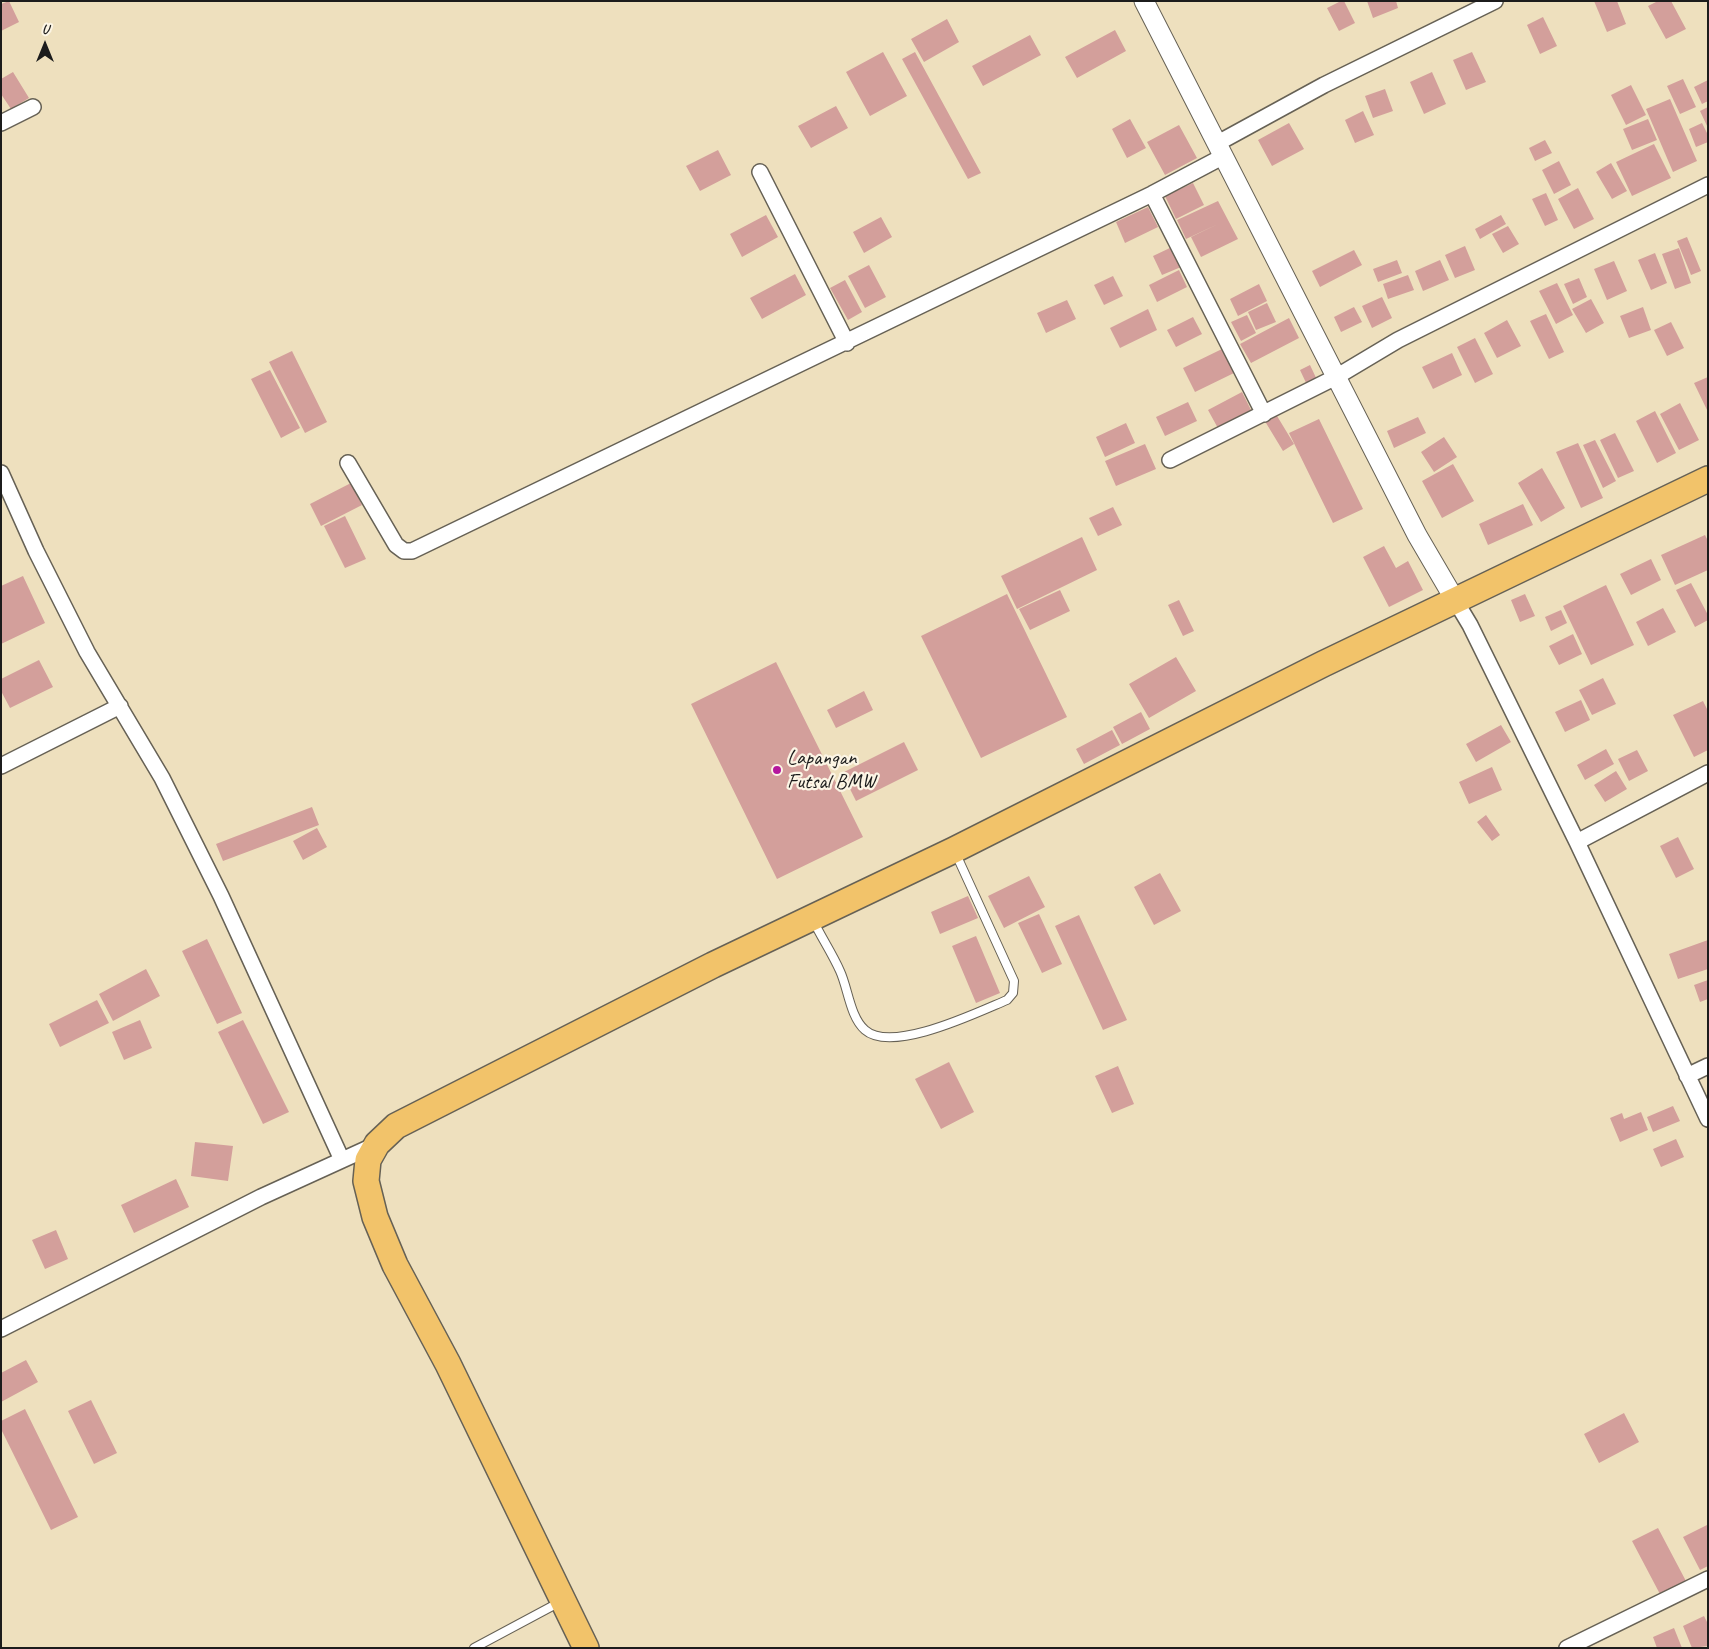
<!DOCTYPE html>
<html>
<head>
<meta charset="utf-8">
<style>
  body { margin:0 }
  #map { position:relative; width:1709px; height:1649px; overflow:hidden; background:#eee0be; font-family:Caveat,sans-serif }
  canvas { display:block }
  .frame { position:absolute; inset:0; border:2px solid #1c1c1c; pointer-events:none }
  .north { position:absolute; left:20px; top:20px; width:50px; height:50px; -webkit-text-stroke:4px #fcf5e5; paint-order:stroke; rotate:0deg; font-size:14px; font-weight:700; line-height:20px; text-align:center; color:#1c1c1c }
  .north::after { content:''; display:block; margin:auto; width:18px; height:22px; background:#1c1c1c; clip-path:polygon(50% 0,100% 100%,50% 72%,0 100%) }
</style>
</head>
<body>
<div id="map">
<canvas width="1709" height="1649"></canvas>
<div class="frame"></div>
<div class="north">U</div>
</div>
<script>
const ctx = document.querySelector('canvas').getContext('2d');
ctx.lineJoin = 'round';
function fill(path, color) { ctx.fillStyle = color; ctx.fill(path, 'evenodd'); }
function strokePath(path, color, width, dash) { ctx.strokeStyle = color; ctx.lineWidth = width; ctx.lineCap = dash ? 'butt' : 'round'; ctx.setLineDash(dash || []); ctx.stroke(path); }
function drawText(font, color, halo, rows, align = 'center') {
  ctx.font = font + ' Caveat,sans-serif'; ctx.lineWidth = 4.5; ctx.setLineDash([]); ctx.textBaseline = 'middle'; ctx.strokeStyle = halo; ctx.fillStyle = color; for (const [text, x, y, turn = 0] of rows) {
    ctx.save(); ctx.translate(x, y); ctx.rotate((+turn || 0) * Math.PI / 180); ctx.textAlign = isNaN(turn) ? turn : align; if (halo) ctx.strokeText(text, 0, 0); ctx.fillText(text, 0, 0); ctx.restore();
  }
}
fill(new Path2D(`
  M9 1 19 22 1 31V4Z
  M1341 1H1344L1355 23 1339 31 1327 8Z
  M1367 1H1396L1398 8 1373 18Z
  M1594 1H1617L1626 24 1607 32Z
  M1658 1H1671L1686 29 1666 39 1648 6Z
  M1543 17 1557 46 1540 54 1527 25Z
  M947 19 959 42 924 62 911 39Z
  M1115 30 1126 51 1077 78 1065 57Z
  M1030 35 1041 55 983 86 972 66Z
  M883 52 907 96 870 116 846 72Z
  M915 52 981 173 968 179 902 59Z
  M1472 52 1486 82 1466 90 1453 60Z
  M13 72 29 98 11 109 1 94V79Z
  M1432 72 1446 104 1424 114 1410 82Z
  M1683 79 1696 107 1680 114 1667 86Z
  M1708 80V101L1702 104 1694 87Z
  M1631 85 1646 115 1626 125 1611 95Z
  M1385 89 1393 111 1373 118 1365 96Z
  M1670 99 1697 161 1673 172 1646 109Z
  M836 106 848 128 811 148 798 126Z
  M1708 107V128L1700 111Z
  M1363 111 1374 135 1355 143 1345 120Z
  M1130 119 1146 148 1127 158 1112 129Z
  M1648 119 1657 140 1632 150 1623 129Z
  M1289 123 1304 149 1272 166 1258 140Z
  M1702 123 1708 135V142L1696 147 1689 129Z
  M1179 125 1197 158 1165 175 1147 142Z
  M1545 140 1552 153 1535 161 1529 148Z
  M1654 144 1671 178 1632 196 1616 162Z
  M718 150 731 175 700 191 686 166Z
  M1559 161 1571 185 1554 194 1542 170Z
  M1611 163 1627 191 1612 199 1596 172Z
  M1193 183 1204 205 1176 219 1165 196Z
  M1578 188 1594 219 1574 229 1558 199Z
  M1546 193 1558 220 1545 226 1532 199Z
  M1218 201 1238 239 1201 257 1191 237 1218 224 1186 239 1177 220Z
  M1148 207 1158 227 1125 243 1116 222Z
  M766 215 778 237 742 257 730 234Z
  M1501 215 1506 224 1480 239 1475 229Z
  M881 217 892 237 864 253 853 232Z
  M1508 226 1519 244 1503 253 1492 234Z
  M1687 237 1701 271 1691 275 1677 241Z
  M1465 246 1475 270 1455 278 1445 255Z
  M1172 247 1181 267 1162 275 1153 256Z
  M1679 248 1691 283 1675 289 1662 254Z
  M1354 250 1362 265 1320 287 1312 271Z
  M1655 253 1667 283 1651 290 1638 260Z
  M1397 260 1402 273 1378 282 1373 269Z
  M1440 260 1449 280 1423 291 1415 271Z
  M1614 261 1627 291 1607 300 1594 269Z
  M869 265 886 297 865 308 848 276Z
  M1179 270 1187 287 1157 302 1149 285Z
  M795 274 806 295 762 319 750 298Z
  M1408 275 1414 290 1388 299 1383 284Z
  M1113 276 1123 296 1104 305 1094 285Z
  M1579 278 1587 297 1573 304 1564 284Z
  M845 280 862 312 848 320 830 288Z
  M1557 283 1573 315 1556 324 1539 291Z
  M1259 284 1267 301 1238 316 1230 299Z
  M1382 297 1392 318 1372 328 1362 306Z
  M1591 299 1604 323 1586 333 1572 309Z
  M1067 300 1076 319 1046 333 1037 313Z
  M1267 303 1276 322 1256 330 1248 312Z
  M1354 307 1362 322 1341 332 1334 317Z
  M1643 307 1651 330 1629 338 1620 316Z
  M1148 309 1157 330 1120 348 1110 328Z
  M1546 314 1564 352 1549 359 1530 321Z
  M1247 315 1256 333 1241 341 1231 322Z
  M1193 317 1202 334 1176 347 1167 330Z
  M1289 318 1299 338 1251 363 1240 344Z
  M1507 320 1521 346 1497 358 1484 333Z
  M1671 322 1684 348 1667 356 1654 330Z
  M1475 338 1493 374 1475 383 1457 347Z
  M1222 349 1234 373 1195 392 1183 368Z
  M292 351 327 422 305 433 269 362Z
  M1452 353 1462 375 1433 389 1422 367Z
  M1310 365 1318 382 1308 387 1300 370Z
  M270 370 300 428 281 438 251 379Z
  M1708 377V412L1694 383Z
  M1242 392 1252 412 1219 430 1208 410Z
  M1188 402 1197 421 1165 436 1156 417Z
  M1680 403 1699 440 1679 450 1660 414Z
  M1274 411 1294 444 1283 451 1263 418Z
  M1655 411 1676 453 1657 463 1636 421Z
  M1418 417 1426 433 1394 448 1387 431Z
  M1319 419 1363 509 1333 523 1289 433Z
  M1126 423 1135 443 1105 457 1096 437Z
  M1615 433 1634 471 1618 478 1600 440Z
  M1444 437 1457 457 1434 472 1421 452Z
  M1595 440 1616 481 1603 488 1583 445Z
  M1578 443 1603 498 1581 508 1556 452Z
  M1145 444 1156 469 1116 486 1105 461Z
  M1453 464 1474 501 1442 518 1422 481Z
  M1542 468 1565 508 1541 522 1518 483Z
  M351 483 362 505 321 526 310 504Z
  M1523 504 1533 525 1488 545 1479 524Z
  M1113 507 1122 525 1098 536 1089 518Z
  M345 516 366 559 345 568 324 526Z
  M1705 535 1708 541V570L1675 585 1661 555Z
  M1082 537 1097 570 1017 609 1001 576Z
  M1384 546 1396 568 1408 561 1423 590 1389 607 1363 557Z
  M1651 559 1661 580 1631 595 1620 574Z
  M23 576 45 623 1 644V586Z
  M1691 583 1708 615V620L1695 627 1676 590Z
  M1606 585 1634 645 1591 665 1563 606Z
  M1060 590 1070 611 1030 630 1019 609Z
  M1007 594 1067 717 981 758 921 636Z
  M1525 594 1535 616 1520 622 1511 600Z
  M1179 600 1194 631 1183 636 1168 605Z
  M1663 608 1676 632 1648 646 1636 622Z
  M1561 610 1567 623 1551 631 1545 617Z
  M1573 634 1582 654 1559 665 1549 646Z
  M1176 657 1196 691 1149 718 1129 684Z
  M39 660 53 687 10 708 1 691V679Z
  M776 662 863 837 777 879 691 704Z
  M1603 678 1616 704 1592 715 1579 690Z
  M864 691 873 710 836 728 827 710Z
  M1581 700 1590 720 1565 732 1555 712Z
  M1703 701 1708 711V750L1694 757 1673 715Z
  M1141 712 1150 729 1122 744 1113 727Z
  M1501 725 1511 742 1476 762 1466 744Z
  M1112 730 1120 745 1084 764 1076 749Z
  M904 742 918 770 856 801 842 773Z
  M1606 749 1614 764 1585 780 1577 765Z
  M1637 750 1648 771 1629 781 1618 759Z
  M1492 767 1502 790 1469 804 1459 782Z
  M1616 771 1627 789 1605 802 1594 785Z
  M312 807 319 825 223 861 216 844Z
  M1486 815 1500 835 1492 841 1477 822Z
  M317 828 327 847 303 860 293 841Z
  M1678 837 1694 869 1676 878 1660 846Z
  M1160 873 1181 911 1154 925 1134 887Z
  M1029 876 1045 907 1004 928 988 896Z
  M968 896 978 918 940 934 931 912Z
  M1039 914 1062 964 1042 973 1018 923Z
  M1079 915 1127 1020 1103 1030 1055 926Z
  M976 936 1000 993 976 1003 952 946Z
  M207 939 242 1013 217 1024 182 951Z
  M1708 940V969L1678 979 1669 954Z
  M146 969 160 996 113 1021 99 994Z
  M1708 980V999L1700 1002 1694 985Z
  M97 1000 109 1023 60 1047 49 1024Z
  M140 1020 152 1048 124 1060 112 1032Z
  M243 1020 289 1112 263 1124 218 1032Z
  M949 1062 974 1112 941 1129 915 1079Z
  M1118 1066 1134 1104 1112 1113 1095 1076Z
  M1673 1106 1680 1121 1653 1132 1647 1117Z
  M1641 1112 1648 1130 1620 1142 1610 1118 1622 1113 1624 1119Z
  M1676 1139 1684 1157 1661 1167 1653 1149Z
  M195 1142 233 1146 228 1181 191 1176Z
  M176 1179 189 1207 134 1233 121 1205Z
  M56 1230 68 1259 45 1269 32 1240Z
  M26 1360 38 1382 1 1402V1373Z
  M91 1400 117 1453 94 1464 68 1411Z
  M25 1409 78 1517 51 1530 1 1429V1421Z
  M1624 1413 1639 1442 1599 1463 1584 1434Z
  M1707 1525 1708 1566 1700 1570 1683 1537Z
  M1658 1528 1687 1583 1661 1596 1632 1541Z
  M1704 1616 1708 1624V1646L1692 1648 1683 1626Z
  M1674 1628 1682 1648H1657L1653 1637Z`), '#d39f9b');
const service = new Path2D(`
  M813 920C821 937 832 953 840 971 848 988 850 1017 865 1030 892 1054 978 1012 1007 1000L1013 993 1014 981 955 852
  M474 1648 560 1602`);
const minor = new Path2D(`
  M1 123 33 107
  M1216 144 1324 85 1495 1
  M760 172 847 343
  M1152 194 1264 414
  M1170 460 1336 377 1398 340 1708 185
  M348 463 396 545 404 551H412L1152 194 1222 157
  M1 473 36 551 87 652 162 778 221 896 342 1160
  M1455 600 1470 625 1577 842 1708 1119
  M1 766 120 706
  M1577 842 1708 773
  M1687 1076 1708 1066
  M1 1329 261 1197 375 1145
  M1567 1648 1708 1579`);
const tertiary = new Path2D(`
  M1144 1 1417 535 1455 600`);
const trunk = new Path2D(`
  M586 1648 448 1364 395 1265 375 1217 366 1181 368 1160 377 1144 396 1126 713 965 954 850 1323 664 1708 479`);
strokePath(service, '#666155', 10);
strokePath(minor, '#666155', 18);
strokePath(tertiary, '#666155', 21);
strokePath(trunk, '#666155', 28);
strokePath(service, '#fff', 8);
strokePath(minor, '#fff', 15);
strokePath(tertiary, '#fff', 19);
strokePath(trunk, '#f2c36a', 25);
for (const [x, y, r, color] of [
  [777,770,5,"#b5179e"]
]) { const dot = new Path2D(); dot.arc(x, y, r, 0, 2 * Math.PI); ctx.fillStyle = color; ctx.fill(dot); strokePath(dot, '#fcf5e5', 2); }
drawText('21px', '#1c1c1c', '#fcf5e5', [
  ["Lapangan",787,758],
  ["Futsal BMW",787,782]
], 'left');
</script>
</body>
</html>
